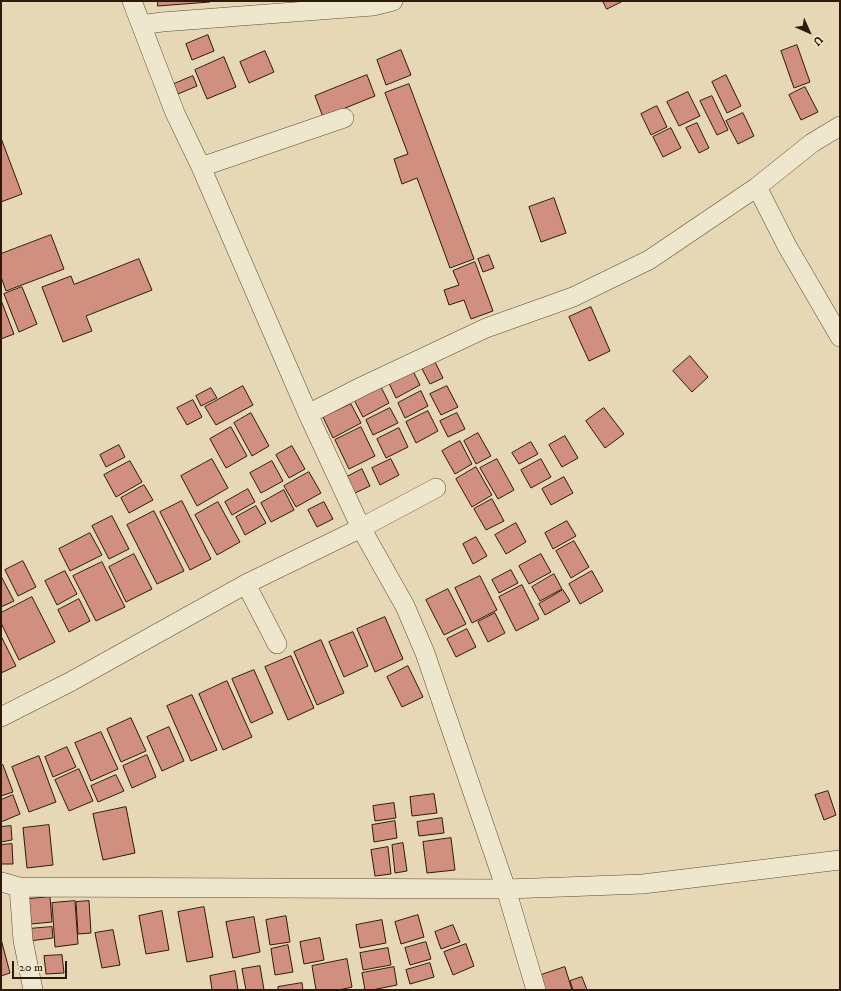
<!DOCTYPE html>
<html>
<head>
<meta charset="utf-8">
<style>
  body { margin:0 }
  #map { position:relative; width:841px; height:991px; overflow:hidden; background:#e6d8b4; font-family:"IM FELL DW Pica",serif }
  canvas { display:block }
  .frame { position:absolute; inset:0; border:2px solid #2f190b; pointer-events:none }
  .north { position:absolute; left:789px; top:12px; width:40px; height:40px; -webkit-text-stroke:3px #efe6ce; paint-order:stroke; rotate:135deg; font-size:11px; font-weight:700; line-height:16px; text-align:center; color:#2f190b }
  .north::after { content:''; display:block; margin:auto; width:14px; height:18px; background:#2f190b; clip-path:polygon(50% 0,100% 100%,50% 72%,0 100%) }
  .scale { position:absolute; left:12px; top:961px; width:55px; height:18px; box-sizing:border-box; border:2px solid #2f190b; border-top:0; padding-left:5px; font-size:12px; line-height:14px; white-space:nowrap; color:#2f190b; -webkit-text-stroke:3px #efe6ce; paint-order:stroke }
</style>
</head>
<body>
<div id="map">
<canvas width="841" height="991"></canvas>
<div class="frame"></div>
<div class="north">U</div>
<div class="scale">20 m</div>
</div>
<script>
const ctx = document.querySelector('canvas').getContext('2d');
ctx.lineJoin = 'round';
function fill(path, color) { ctx.fillStyle = color; ctx.fill(path, 'evenodd'); }
function strokePath(path, color, width, dash) { ctx.strokeStyle = color; ctx.lineWidth = width; ctx.lineCap = dash ? 'butt' : 'round'; ctx.setLineDash(dash || []); ctx.stroke(path); }
const building = new Path2D(`
  M158 1H209L210 2 158 6Z
  M603 1H623L607 9Z
  M208 35 214 51 192 60 186 44Z
  M797 45 810 82 794 88 781 51Z
  M401 50 411 75 386 85 377 60Z
  M265 51 274 72 249 83 240 62Z
  M224 57 236 87 207 99 195 70Z
  M367 75 375 96 323 117 315 96Z
  M726 75 741 106 727 113 712 82Z
  M193 76 197 86 178 94 174 84Z
  M409 84 474 259 450 268 417 178 402 184 394 159 408 154 385 93Z
  M805 87 818 112 801 120 789 95Z
  M688 92 700 116 679 126 667 102Z
  M712 96 728 130 717 135 700 101Z
  M657 106 667 127 651 135 641 114Z
  M743 113 754 136 738 144 726 121Z
  M697 123 709 148 699 153 686 128Z
  M671 128 681 148 663 157 653 137Z
  M1 138 22 194 1 202Z
  M554 198 566 233 541 242 529 207Z
  M51 235 64 269 6 291 1 277V254Z
  M489 255 494 268 483 272 478 259Z
  M139 259 152 290 86 316 92 331 63 342 42 287 71 276 74 284Z
  M475 262 493 311 471 319 464 300 449 305 444 290 459 285 453 271Z
  M22 287 37 324 19 332 4 294Z
  M1 300 14 334 1 339Z
  M591 307 610 351 589 361 569 317Z
  M690 356 708 377 692 392 673 371Z
  M435 362 443 378 430 384 422 369Z
  M412 369 420 385 396 398 388 381Z
  M380 385 389 403 363 417 353 398Z
  M243 386 253 405 216 425 205 407Z
  M447 386 458 407 441 415 430 394Z
  M211 388 217 398 201 406 196 396Z
  M421 391 428 406 405 418 398 403Z
  M193 400 202 417 187 425 177 408Z
  M351 404 361 423 333 438 323 417Z
  M390 408 398 423 373 435 366 420Z
  M604 408 624 434 605 448 586 421Z
  M428 411 438 431 416 443 406 422Z
  M251 413 269 446 252 456 234 423Z
  M457 413 465 429 448 437 440 421Z
  M231 427 247 456 226 468 210 439Z
  M361 427 375 456 349 469 335 440Z
  M399 428 408 447 386 458 377 439Z
  M478 433 491 456 476 464 464 441Z
  M565 436 578 458 562 467 549 445Z
  M460 441 472 464 455 474 442 451Z
  M531 442 538 454 519 464 512 453Z
  M119 445 125 457 106 467 100 455Z
  M292 446 305 469 289 478 276 455Z
  M212 459 228 488 197 506 181 476Z
  M391 459 399 475 380 485 372 468Z
  M497 459 514 490 498 499 480 468Z
  M541 459 551 477 531 488 521 470Z
  M130 461 142 482 116 497 104 475Z
  M272 461 283 481 261 493 250 473Z
  M476 467 492 495 472 507 456 479Z
  M362 469 370 486 353 494 345 478Z
  M309 472 321 493 296 507 284 486Z
  M564 477 573 493 551 505 542 489Z
  M144 485 153 500 129 513 121 498Z
  M248 489 255 502 232 515 225 502Z
  M284 490 294 510 271 522 261 503Z
  M492 499 504 521 486 530 474 509Z
  M182 501 211 559 190 570 160 512Z
  M218 502 240 542 217 555 195 515Z
  M324 502 333 519 317 527 308 510Z
  M256 506 266 523 245 535 236 517Z
  M154 511 184 571 157 584 127 525Z
  M112 516 129 549 109 559 92 526Z
  M567 521 576 536 553 549 545 533Z
  M516 523 526 542 506 554 495 535Z
  M90 533 102 555 70 571 59 549Z
  M476 537 487 556 473 564 463 544Z
  M574 541 589 567 571 578 556 551Z
  M134 554 152 589 126 602 109 567Z
  M541 554 551 572 529 584 519 566Z
  M23 561 36 587 18 596 5 570Z
  M102 562 125 607 96 621 73 576Z
  M511 570 518 583 499 593 492 580Z
  M65 571 77 594 57 605 45 581Z
  M592 571 603 591 580 604 569 584Z
  M554 574 562 589 540 601 532 587Z
  M1 576 14 601 1 607Z
  M480 576 497 610 472 623 455 588Z
  M522 585 539 619 516 631 499 597Z
  M448 589 466 624 444 635 426 600Z
  M563 590 570 601 545 615 539 604Z
  M32 597 55 642 19 660 1 623V613Z
  M79 599 90 621 69 632 58 610Z
  M495 613 505 633 488 642 478 622Z
  M385 617 403 659 375 672 357 629Z
  M467 629 476 647 456 657 447 639Z
  M353 632 368 666 344 677 329 642Z
  M2 638 16 666 1 673V639Z
  M321 640 344 693 317 705 294 652Z
  M291 656 314 708 288 720 265 667Z
  M408 666 423 697 402 707 387 677Z
  M254 670 273 713 251 723 232 679Z
  M227 681 252 737 223 750 199 694Z
  M192 695 217 750 191 761 167 706Z
  M131 718 146 751 121 762 107 729Z
  M169 727 184 761 162 771 147 737Z
  M101 732 118 769 91 781 75 743Z
  M67 747 76 767 53 777 45 757Z
  M147 755 156 777 132 788 123 766Z
  M39 756 56 802 29 812 12 767Z
  M3 765 13 792 1 796V766Z
  M79 769 93 801 69 811 55 780Z
  M116 775 124 791 98 802 91 786Z
  M828 791 836 815 824 820 815 795Z
  M434 794 437 813 412 816 410 797Z
  M13 795 20 814 1 822V800Z
  M394 803 396 818 375 821 373 806Z
  M126 807 135 853 103 860 93 814Z
  M442 818 444 833 419 836 417 822Z
  M395 821 397 838 374 842 372 825Z
  M49 825 53 865 27 868 23 828Z
  M11 826 12 840 1 842V827Z
  M451 838 455 870 427 873 423 842Z
  M403 843 407 871 395 873 392 845Z
  M12 844 13 864H1V845Z
  M388 847 391 874 375 876 371 850Z
  M50 897 52 922 31 924 29 899Z
  M75 901 78 944 55 947 52 903Z
  M89 901 91 933 78 934 76 902Z
  M204 907 213 957 187 962 178 912Z
  M162 911 169 950 146 954 139 916Z
  M418 915 424 937 401 944 395 922Z
  M286 916 290 942 270 945 266 920Z
  M254 917 260 952 233 958 226 922Z
  M382 920 386 943 360 948 356 925Z
  M453 925 460 942 441 949 435 932Z
  M52 927 53 938 29 941 28 929Z
  M113 930 120 965 102 968 95 933Z
  M320 938 324 960 304 964 300 942Z
  M1 939 10 973 1 976Z
  M426 942 431 959 410 965 405 948Z
  M466 944 474 966 453 975 444 952Z
  M288 945 293 972 275 975 271 949Z
  M388 948 391 965 363 970 360 953Z
  M62 955 64 973 46 974 44 956Z
  M347 959 352 987 339 990H316L312 966Z
  M430 963 434 977 410 984 406 970Z
  M260 966 264 990H246L242 969Z
  M394 967 397 985 372 990H365L362 973Z
  M565 967 572 990H542L538 976Z
  M235 971 238 990H212L210 976Z
  M582 977 587 990H573L570 981Z
  M302 983 303 990H278V987Z`);
fill(building, '#d08f7f');
strokePath(building, '#2f190b', 1);
const minor = new Path2D(`
  M141 25 162 22 373 6 393 1
  M201 167 344 118
  M757 187 787 246 840 337
  M308 414 363 386 486 328 573 297 649 260 757 187 812 143 840 126
  M436 488 361 528 405 606 425 653 506 889 536 990
  M246 584 277 644
  M1 717 70 682 246 584 361 528 308 414 201 167 175 113 132 1
  M1 882 19 887 506 889 563 887 643 884 840 860
  M19 887 23 940 33 990`);
strokePath(minor, '#5d4935', 20);
strokePath(minor, '#efe6ce', 19);
</script>
</body>
</html>
